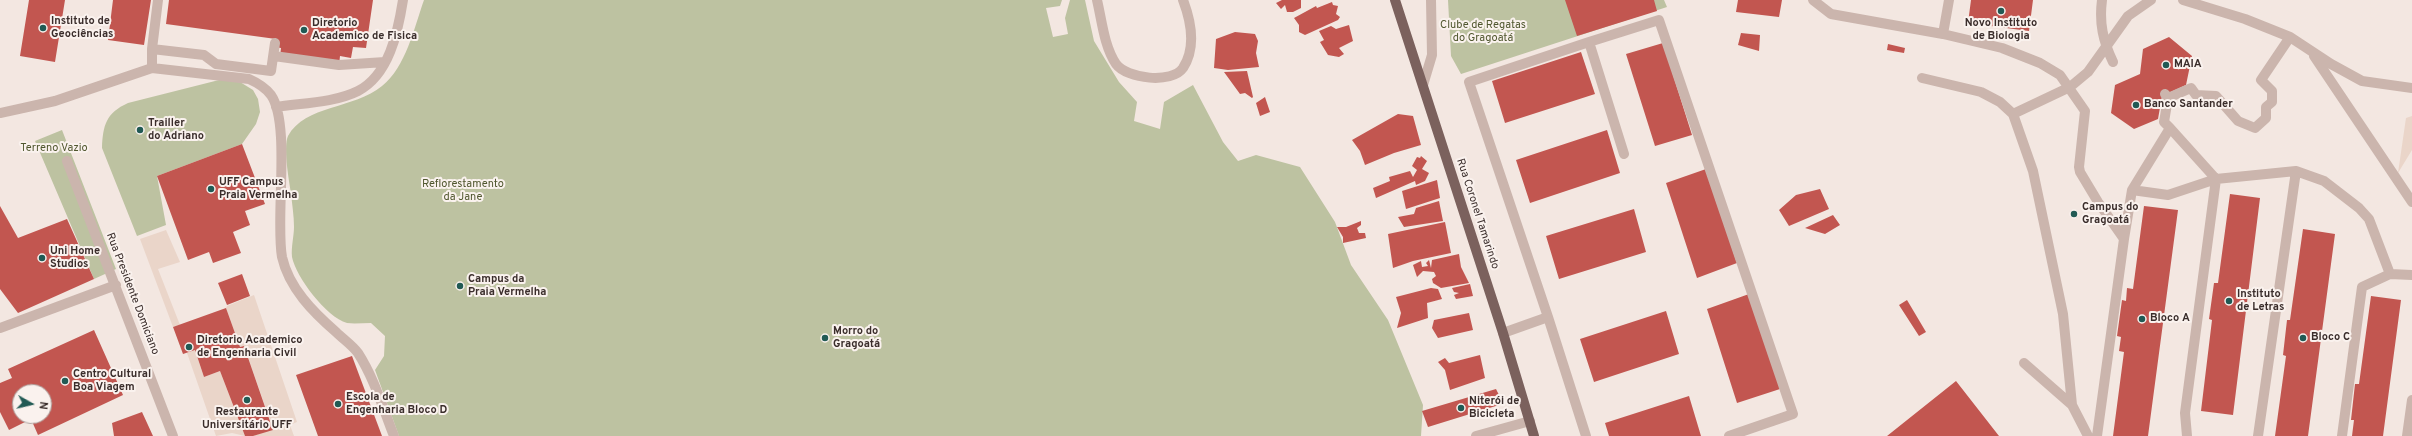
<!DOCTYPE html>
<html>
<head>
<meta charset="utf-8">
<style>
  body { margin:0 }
  #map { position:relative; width:2412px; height:436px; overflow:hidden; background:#f3e7e1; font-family:Overpass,sans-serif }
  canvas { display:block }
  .north { position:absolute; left:12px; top:384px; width:40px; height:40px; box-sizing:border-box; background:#faf2ee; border:1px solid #ada3a0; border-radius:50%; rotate:98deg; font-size:11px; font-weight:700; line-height:16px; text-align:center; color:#3a2d2b }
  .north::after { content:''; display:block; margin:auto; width:14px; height:18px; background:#215a54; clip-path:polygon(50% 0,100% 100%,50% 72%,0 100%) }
</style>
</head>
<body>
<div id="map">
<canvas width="2412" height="436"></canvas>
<div class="north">N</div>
</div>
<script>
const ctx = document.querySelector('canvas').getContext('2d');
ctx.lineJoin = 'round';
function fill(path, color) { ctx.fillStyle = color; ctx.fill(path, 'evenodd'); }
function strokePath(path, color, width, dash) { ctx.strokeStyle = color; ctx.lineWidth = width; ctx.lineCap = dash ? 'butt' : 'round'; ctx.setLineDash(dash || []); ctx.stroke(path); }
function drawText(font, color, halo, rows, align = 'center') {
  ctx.font = font + ' Overpass,sans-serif'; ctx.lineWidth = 4; ctx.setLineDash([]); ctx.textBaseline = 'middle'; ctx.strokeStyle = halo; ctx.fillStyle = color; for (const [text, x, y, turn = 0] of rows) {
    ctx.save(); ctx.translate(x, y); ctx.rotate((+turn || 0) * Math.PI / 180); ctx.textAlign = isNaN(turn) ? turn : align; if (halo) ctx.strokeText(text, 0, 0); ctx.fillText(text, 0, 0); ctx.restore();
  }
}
fill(new Path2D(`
  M424 0H1062L1060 6 1046 8 1053 37 1068 34 1065 18 1070 0H1085L1094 41 1119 82 1137 102 1134 121 1160 129 1164 102 1193 85 1223 142 1238 161 1256 155 1300 167 1335 222 1351 265 1388 320 1423 405 1421 436H399L375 370 384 356 385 336 371 323C363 323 354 324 347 323 326 317 296 277 292 257 291 247 294 236 294 227 294 216 292 204 291 193 289 181 283 147 288 136 305 105 354 109 382 86 406 67 414 28 424 0Z
  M1448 0H1664L1667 7 1461 74 1451 56Z
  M223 79 240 82 253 90 258 99 260 112 256 124 242 144 157 176 166 225 137 236 102 148C103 125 106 113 128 103Z
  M62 130 116 269 94 279 35 141Z`), '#bdc2a1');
fill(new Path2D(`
  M2412 116V150L2398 173 2406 118Z
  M166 230 180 262 158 269 180 325 173 327 140 239Z
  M254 295 297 422 290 425 294 436H253L273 429 244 346 240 347 226 308 227 306Z
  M195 350 204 377 220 371 245 436 232 433 216 436 187 353Z`), '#ead5c9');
fill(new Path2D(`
  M29 0H65L55 62 20 56Z
  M113 0H151L144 45 108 40Z
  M169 0H373L366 48 353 47 351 58 340 56 339 65 280 57 281 48 274 47 276 39 166 24Z
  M1282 0H1301V8L1293 12H1287L1285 5 1281 9 1276 3Z
  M1565 0H1654L1657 11 1577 36Z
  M1738 0H1782L1779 17 1736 12Z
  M1971 0H2033L2029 31 1968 23Z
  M1332 2 1333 5 1338 6 1336 14 1340 17 1338 20 1305 35 1299 32V25L1294 18 1316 6 1317 8Z
  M1349 25 1353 41 1339 48 1344 54 1339 57 1328 55 1320 42 1324 40 1319 31 1331 26 1336 29Z
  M1235 32 1255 34 1258 41 1256 53 1259 67 1228 70 1214 68 1216 39Z
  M1741 33 1760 35 1759 51 1738 45Z
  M2169 37 2192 56 2186 85 2162 96 2158 119 2134 129 2111 113 2115 85 2140 74 2143 49Z
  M1663 43 1692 135 1655 146 1626 54Z
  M1888 44 1905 48 1904 53 1887 50Z
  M1581 52 1595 94 1505 123 1492 81Z
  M1247 71 1253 97 1252 98 1245 93 1240 94 1224 72Z
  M1265 97 1270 112 1260 116 1256 103Z
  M1398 114 1413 116 1421 145 1394 153 1365 165 1360 151 1352 140Z
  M1607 130 1620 173 1530 203 1516 160Z
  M242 144 265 204 245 211 250 225 233 232 241 253 213 263 209 252 188 260 157 176Z
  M1421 156 1427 161 1422 169 1429 173 1425 181 1416 185 1415 181 1376 198 1373 188 1390 181 1389 177 1410 171 1413 177 1417 170 1412 166 1417 157 1420 158Z
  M1706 169 1737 263 1697 278 1666 183Z
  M1437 180 1440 198 1406 209 1402 191Z
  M1820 189 1829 209 1789 226 1779 210 1796 195Z
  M2230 194 2260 198 2233 415 2201 411 2212 320 2209 319 2214 283H2218Z
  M1439 201 1443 221 1404 227 1398 217 1414 214 1416 208Z
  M0 206 18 238 67 219 94 279 18 313 0 289Z
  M2144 206 2178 210 2148 436H2113L2124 352 2119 351 2121 337 2117 336 2122 300 2126 301 2127 288 2133 289Z
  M1634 209 1646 252 1559 279 1546 236Z
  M1833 215 1840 225 1825 234 1805 228Z
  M1361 221V225L1357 228 1359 233H1365L1366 238 1343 243V237L1337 227H1346Z
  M1445 222 1451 253 1413 261 1393 268 1388 234Z
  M2303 229 2335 234 2308 436H2275L2286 356 2283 355 2287 320H2290Z
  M1459 254 1461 267 1469 283 1441 288 1433 283 1432 279 1436 276 1434 272 1423 271 1417 277 1413 265 1421 261 1422 267 1428 266 1426 263 1429 260 1431 268 1432 260Z
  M242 274 250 296 227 305 218 283Z
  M1470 284 1473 296 1456 299 1454 295 1459 293 1454 292 1452 288Z
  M1431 288 1438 289 1442 299 1427 303 1428 318 1397 328 1401 313 1396 297Z
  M1749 294 1780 389 1737 403 1707 309Z
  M2371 296 2401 300 2383 436H2352L2354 420H2351L2355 384H2359Z
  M1907 300 1926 332 1919 336 1899 305Z
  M226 308 240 347 244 346 273 430 253 436H245L220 371 204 377 195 350 183 354 173 327Z
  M1666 311 1679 354 1594 382 1580 339Z
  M1469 313 1473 330 1438 338 1432 328 1434 320Z
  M94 330 123 395 38 435 31 419 9 430 0 412V383L12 378 8 369ZM20 392H44V416H20Z
  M1480 355 1485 378 1450 390 1445 370 1438 362 1445 358 1449 363Z
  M352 356 382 436H318L296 375Z
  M1956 381 1999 436H1887Z
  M1496 389 1502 401 1499 405 1428 427 1422 411Z
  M1689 396 1701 436H1609L1605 423Z
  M142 412 153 436H114L112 423Z`), '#c25650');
strokePath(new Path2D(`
  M1097 0C1102 21 1104 46 1116 64 1127 79 1172 84 1183 68 1196 48 1191 21 1183 0
  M1813 0 1831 14 1943 34 2002 48 2040 63 2060 75 2085 111 2079 167 2080 172 2098 202 2124 239 2097 436
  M2102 0C2099 23 2103 41 2113 62
  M2183 0 2245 19 2290 37 2331 64 2362 81 2412 88
  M1943 34 1949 0
  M152 49 204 55 216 64 271 71 275 43
  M274 56 339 65 385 62
  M2314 56 2412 202
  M152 68V49L158 0
  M1922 78 1981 92 2000 102 2013 114 2033 171 2063 314 2072 405
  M1423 85 1432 55 1431 0
  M2168 98 2191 88 2196 95 2216 96 2238 121 2255 128 2266 118V107L2272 102V91L2261 80 2290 37
  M276 107C301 103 334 103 358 91 389 75 398 32 403 0
  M0 113 55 101 152 68 249 79C258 83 265 87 271 95 291 124 275 219 282 257 289 288 313 312 336 332 343 339 352 345 358 353 374 378 383 408 394 436
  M2013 114 2070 87 2088 72 2128 16 2151 0
  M2170 128 2216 179 2185 413 2187 436
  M1624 154 1589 42 1659 20 1793 414 1729 436
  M67 161 173 436
  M2132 190 2170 128 2164 122 2168 98 2165 94
  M2124 239 2132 190 2168 195 2216 179 2296 171 2324 181 2359 208 2369 219 2390 274 2412 275
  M0 328 116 285
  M1503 333 1548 317
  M2024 363 2072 405 2088 436
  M1476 436 1530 421
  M1586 436 1548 317 1469 82 1589 42
  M2258 436 2296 171
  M2342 436 2362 287 2390 274
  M2407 436 2412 400`), '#cbb5ad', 10);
strokePath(new Path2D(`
  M1395 0 1503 333 1534 436`), '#7b615d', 10);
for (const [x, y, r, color] of [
  [2001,11,4,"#215a54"],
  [43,28,4,"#215a54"],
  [304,30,4,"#215a54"],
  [2166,65,4,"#215a54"],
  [2136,105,4,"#215a54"],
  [140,130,4,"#215a54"],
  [211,189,4,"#215a54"],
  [2074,214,4,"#215a54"],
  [42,258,4,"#215a54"],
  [460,286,4,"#215a54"],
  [2229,301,4,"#215a54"],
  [2142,319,4,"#215a54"],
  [825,338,4,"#215a54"],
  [2303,338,4,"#215a54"],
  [189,347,4,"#215a54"],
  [65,381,4,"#215a54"],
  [247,400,4,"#215a54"],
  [338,404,4,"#215a54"],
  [1461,408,4,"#215a54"]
]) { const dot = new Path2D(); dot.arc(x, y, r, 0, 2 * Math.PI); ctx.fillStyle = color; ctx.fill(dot); strokePath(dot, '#faf2ee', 1.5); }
drawText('bold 11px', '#3a2d2b', '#faf2ee', [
  ["Instituto de",51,22],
  ["Geociências",51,35],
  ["Diretorio",312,24],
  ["Academico de Fisica",312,37],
  ["Novo Instituto",2001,24,"center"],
  ["de Biologia",2001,37,"center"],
  ["MAIA",2174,65],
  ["Banco Santander",2144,105],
  ["Trailler",148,124],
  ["do Adriano",148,137],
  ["UFF Campus",219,183],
  ["Praia Vermelha",219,196],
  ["Campus do",2082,208],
  ["Gragoatá",2082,221],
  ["Uni Home",50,252],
  ["Studios",50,265],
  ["Campus da",468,280],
  ["Praia Vermelha",468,293],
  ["Instituto",2237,295],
  ["de Letras",2237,308],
  ["Bloco A",2150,319],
  ["Morro do",833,332],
  ["Gragoatá",833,345],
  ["Bloco C",2311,338],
  ["Diretorio Academico",197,341],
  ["de Engenharia Civil",197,354],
  ["Centro Cultural",73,375],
  ["Boa Viagem",73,388],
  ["Escola de",346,398],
  ["Engenharia Bloco D",346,411],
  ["Niterói de",1469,402],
  ["Bicicleta",1469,415],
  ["Restaurante",247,413,"center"],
  ["Universitário UFF",247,426,"center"]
], 'left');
drawText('11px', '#50572f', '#faf2ee', [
  ["Clube de Regatas",1483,26],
  ["do Gragoatá",1483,39],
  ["Terreno Vazio",54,149],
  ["Reflorestamento",463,185],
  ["da Jane",463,198]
]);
drawText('11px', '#3a2d2b', '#faf2ee', [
  ["Rua Coronel Tamarindo",1477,214,72],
  ["Rua Presidente Domiciano",132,294,69]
]);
</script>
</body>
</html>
